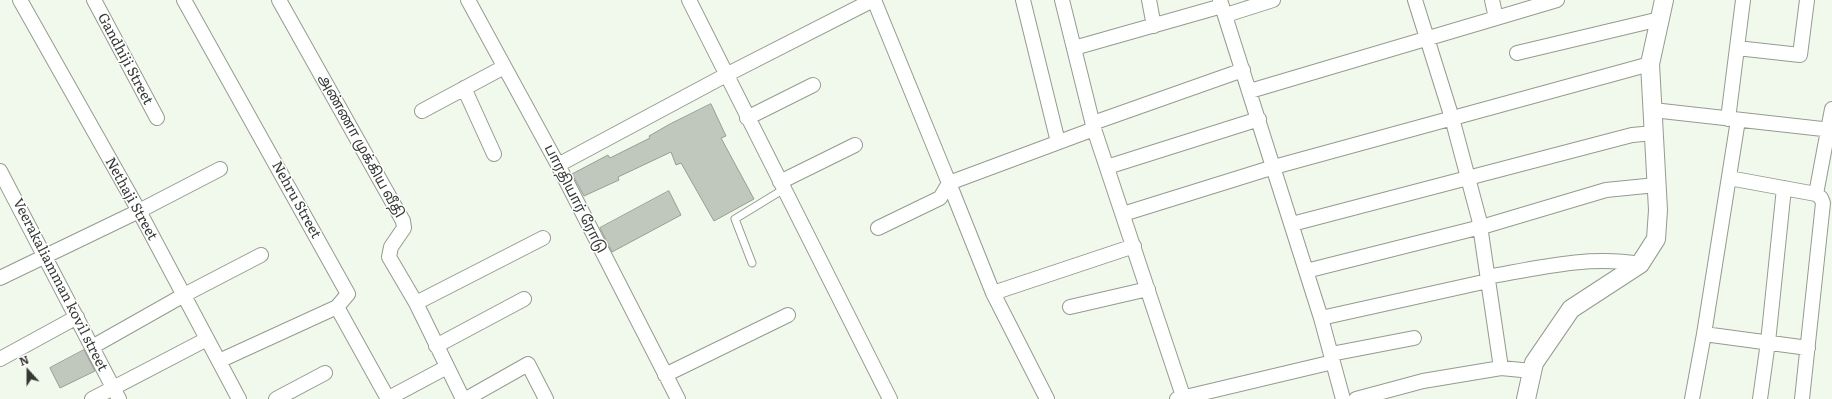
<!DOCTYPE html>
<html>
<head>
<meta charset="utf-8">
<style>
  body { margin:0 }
  #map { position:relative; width:1832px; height:399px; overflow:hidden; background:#f1f8ec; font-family:Literata,serif }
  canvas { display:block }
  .north { position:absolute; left:8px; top:351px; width:40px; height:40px; -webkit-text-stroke:3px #fff; paint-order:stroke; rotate:339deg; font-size:11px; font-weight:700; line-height:16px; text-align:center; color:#353833 }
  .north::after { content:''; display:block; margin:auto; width:14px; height:18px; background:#353833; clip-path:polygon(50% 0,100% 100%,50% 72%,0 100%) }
</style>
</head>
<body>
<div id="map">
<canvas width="1832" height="399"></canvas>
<div class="north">N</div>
</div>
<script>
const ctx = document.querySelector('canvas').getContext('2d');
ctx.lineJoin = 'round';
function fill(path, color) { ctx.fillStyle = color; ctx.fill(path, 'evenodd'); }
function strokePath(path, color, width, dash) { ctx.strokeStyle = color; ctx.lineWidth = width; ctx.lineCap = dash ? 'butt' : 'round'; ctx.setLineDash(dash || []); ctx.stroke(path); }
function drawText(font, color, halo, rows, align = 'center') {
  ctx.font = font + ' Literata,"Noto Sans Tamil",serif'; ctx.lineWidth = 3; ctx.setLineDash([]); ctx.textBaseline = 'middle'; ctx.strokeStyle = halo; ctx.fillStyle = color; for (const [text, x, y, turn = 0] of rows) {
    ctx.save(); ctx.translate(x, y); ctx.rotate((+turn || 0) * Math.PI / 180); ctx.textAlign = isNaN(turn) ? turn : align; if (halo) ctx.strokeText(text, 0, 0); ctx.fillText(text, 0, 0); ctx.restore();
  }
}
const building = new Path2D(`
  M711 104 726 136 721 138 754 199 714 221 681 163 676 165 671 152 618 177 619 180 584 196 572 174 608 155 610 158 650 138 649 136 670 124Z
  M669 191 681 215 612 252 600 228Z
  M84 350 95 371 60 388 50 368Z`);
fill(building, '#c0c7bc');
strokePath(building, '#979d92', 1);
const service = new Path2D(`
  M752 263 735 219 784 189`);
const minor = new Path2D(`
  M20 0 139 211 239 399
  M94 0 157 118
  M184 0 348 294 337 307 388 399
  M279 0 403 221 404 228 391 247 389 257 416 303 463 399
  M468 0 558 165 678 399
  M689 0 890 399
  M874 0 949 183 1094 129
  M1023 0 1058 142
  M1062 0 1094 129 1184 399
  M1149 0 1154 26
  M1220 0 1321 318 1343 399
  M1415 0 1452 118 1479 219 1501 368 1532 371
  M1492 0 1496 18
  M1226 15 1273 0
  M1074 48 1222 6
  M1737 48 1800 55 1807 0
  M1517 53 1660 19
  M464 88 494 154
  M1250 91 1557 0
  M1653 110 1832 130
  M422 111 504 67
  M747 118 813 85
  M1728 119 1743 0
  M1738 120 1704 334 1808 348
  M1093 123 1243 70
  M558 165 726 75 873 0
  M1107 167 1259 119
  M0 171 119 399
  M1729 178 1816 194 1821 198 1823 203 1802 399
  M780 182 855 145
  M949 183 993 293 1047 399
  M1816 194 1832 109
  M1123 214 1274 167 1650 64
  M1292 224 1632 135 1654 133
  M878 228 940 198 949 183
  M1306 271 1485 226 1606 190 1656 185
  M1487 277C1538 268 1589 255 1640 264
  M0 278 139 211 220 169
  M993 293 1134 246
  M416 303 543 238
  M1070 307 1148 289
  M1321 318 1488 281
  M436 346 524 299
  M92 347 184 295 261 255
  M1331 354 1414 338
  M0 359 77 317
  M219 361 337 307
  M665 375 788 315
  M92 399 207 339
  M276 399 325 373
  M387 399 447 367
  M466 399 528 364 546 399
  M1177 399 1333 362
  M1356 399 1423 381 1501 368
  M1692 399 1704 334
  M1760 399 1768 342 1784 188`);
const tertiary = new Path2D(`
  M1526 399 1534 363 1571 309 1640 264 1656 239 1658 210 1650 64 1664 0`);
strokePath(service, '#959b90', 9);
strokePath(minor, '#959b90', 16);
strokePath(tertiary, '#959b90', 20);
strokePath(service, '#fff', 7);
strokePath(minor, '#fff', 14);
strokePath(tertiary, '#fff', 18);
drawText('14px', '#353833', '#fff', [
  ["Gandhiji Street",125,59,62],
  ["அண்ணா முக்கிய வீதி",361,146,61],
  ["Nethaji Street",131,199,61],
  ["பாரதியார் ரோடு",575,199,63],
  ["Nehru Street",296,200,61],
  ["Veerakaliamman kovil street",60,285,63]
]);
</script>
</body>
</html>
